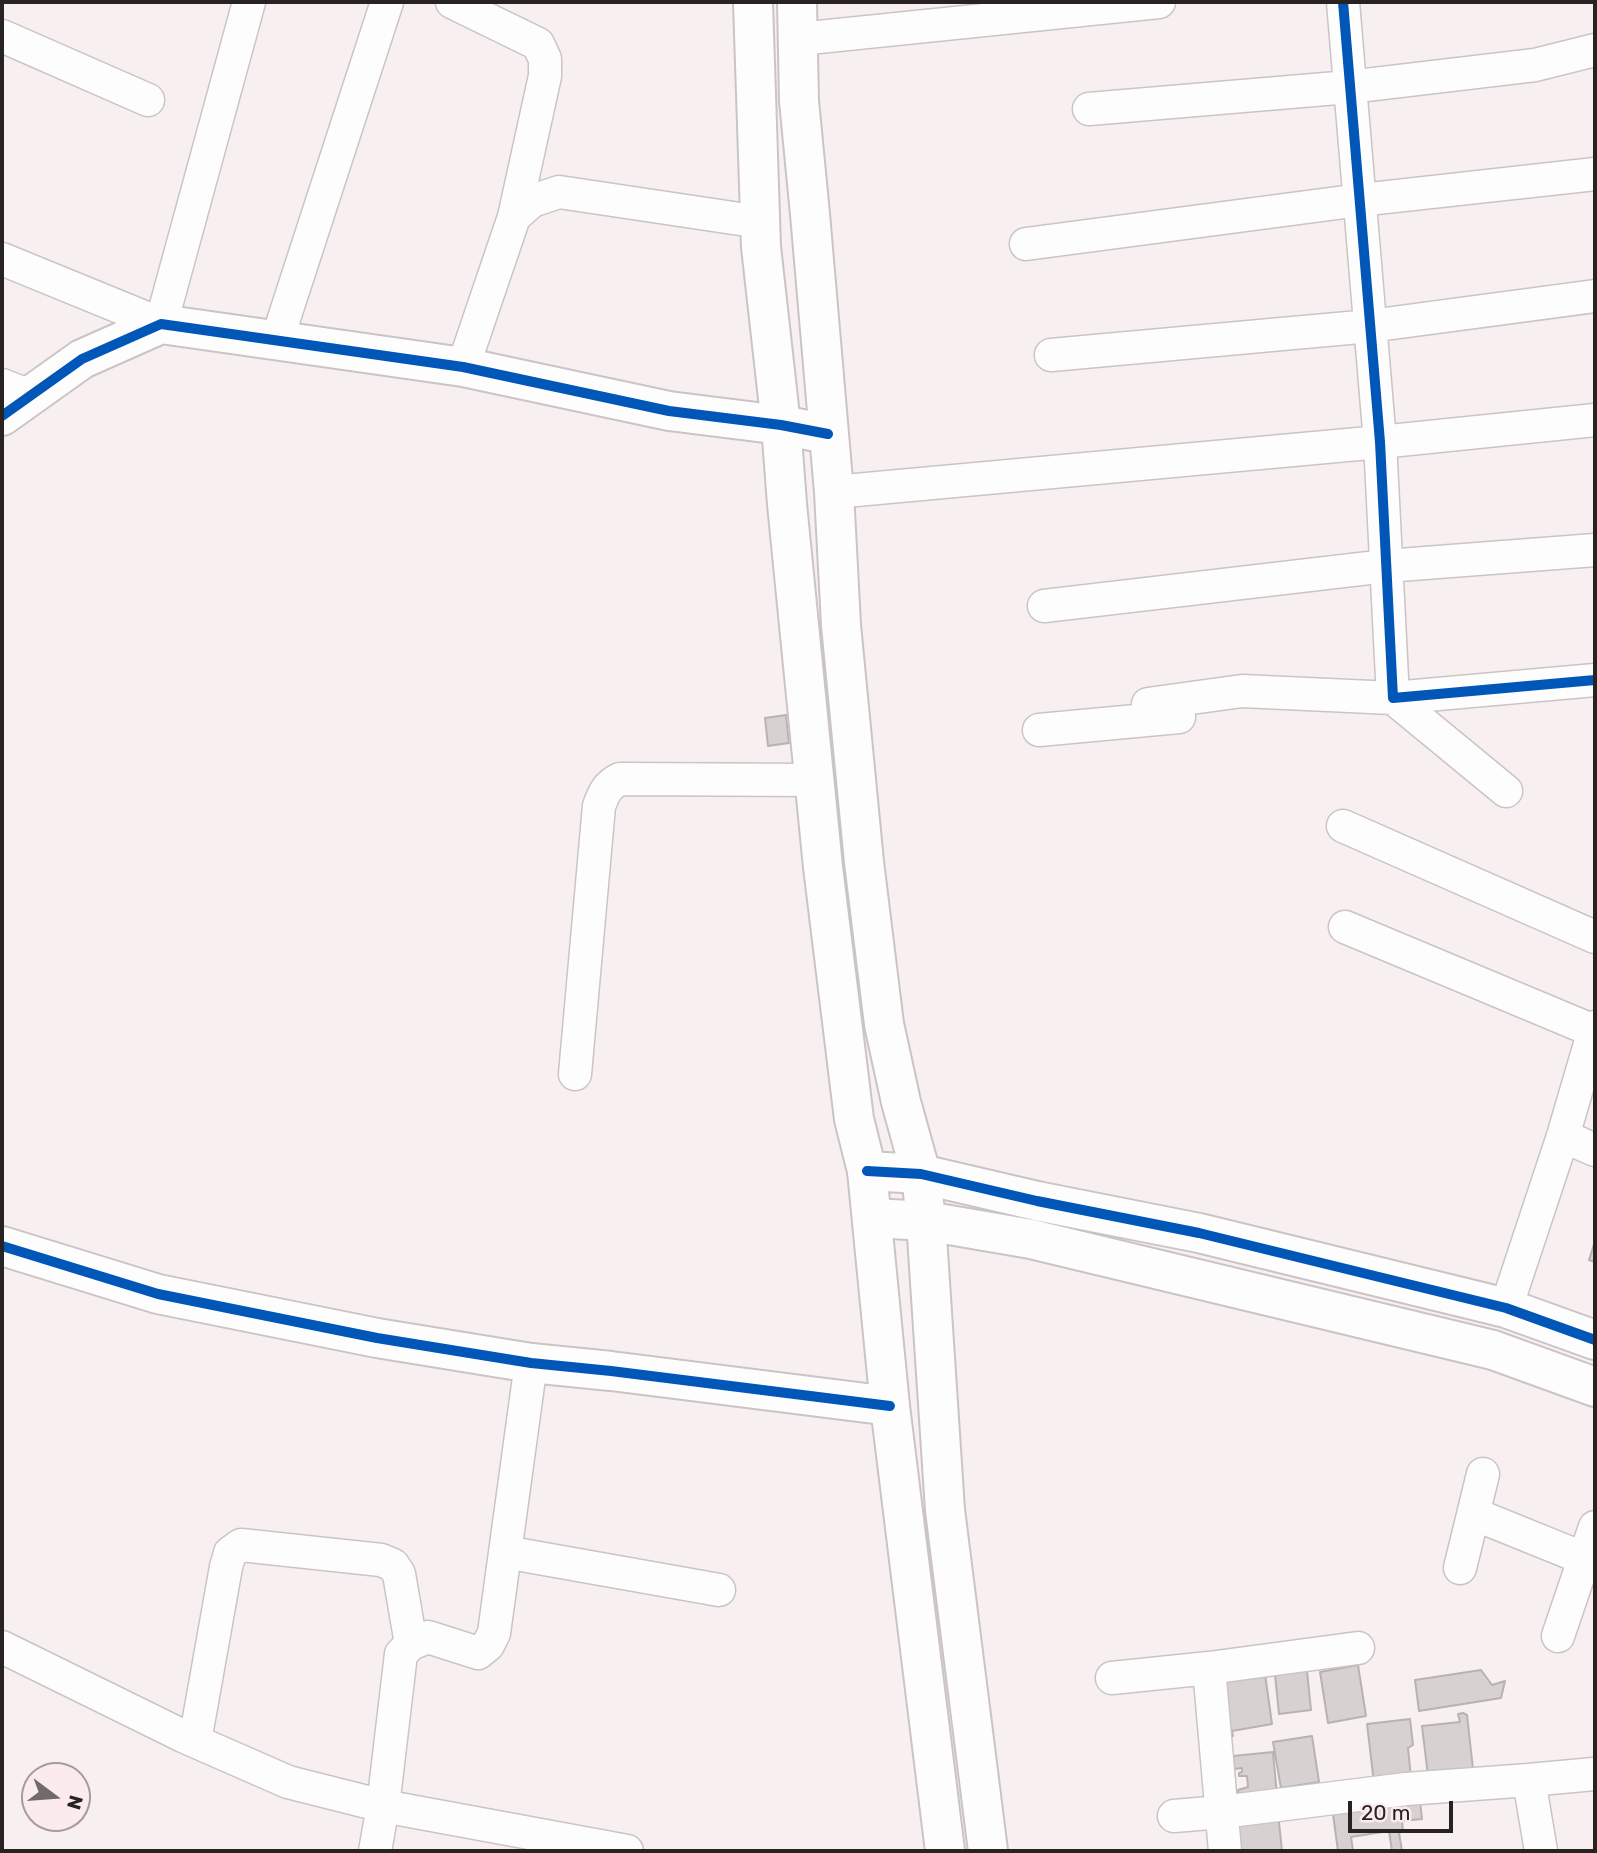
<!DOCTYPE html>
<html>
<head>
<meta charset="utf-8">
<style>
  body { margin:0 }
  #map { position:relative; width:1597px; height:1853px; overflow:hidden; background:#f8eff0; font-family:Rubik,sans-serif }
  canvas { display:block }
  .frame { position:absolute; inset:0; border:4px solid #282223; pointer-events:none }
  .north { position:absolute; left:21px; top:1762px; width:70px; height:70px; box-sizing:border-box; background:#fcebed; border:2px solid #a79b9c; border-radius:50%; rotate:106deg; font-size:19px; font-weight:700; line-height:28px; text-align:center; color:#282223 }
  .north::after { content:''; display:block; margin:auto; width:24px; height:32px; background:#716a6b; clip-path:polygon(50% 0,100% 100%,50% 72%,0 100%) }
  .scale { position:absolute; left:1348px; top:1801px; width:105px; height:32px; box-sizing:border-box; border:4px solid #282223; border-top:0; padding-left:9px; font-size:21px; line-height:24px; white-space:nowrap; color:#282223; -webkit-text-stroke:5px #fcebed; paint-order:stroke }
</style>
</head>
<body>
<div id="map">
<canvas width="1597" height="1853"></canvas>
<div class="frame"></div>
<div class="north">N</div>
<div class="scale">20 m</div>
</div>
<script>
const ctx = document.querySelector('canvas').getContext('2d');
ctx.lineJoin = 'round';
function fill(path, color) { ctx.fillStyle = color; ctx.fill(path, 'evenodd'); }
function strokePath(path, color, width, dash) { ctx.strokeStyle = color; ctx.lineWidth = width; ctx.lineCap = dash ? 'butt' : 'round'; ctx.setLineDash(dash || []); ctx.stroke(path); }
const building = new Path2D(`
  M786 715 789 743 768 746 765 718Z
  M1595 1241V1262L1589 1260Z
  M1306 1661 1311 1710 1279 1714 1274 1665Z
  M1358 1665 1366 1716 1328 1723 1320 1672Z
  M1264 1667 1272 1724 1232 1731 1233 1736 1222 1737 1213 1675Z
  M1481 1670 1492 1685 1505 1681 1501 1698 1419 1711 1415 1680Z
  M1463 1713 1467 1715 1473 1769 1428 1776 1422 1726 1460 1722 1458 1714Z
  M1410 1719 1413 1745 1408 1748 1411 1778 1374 1783 1367 1724Z
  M1312 1736 1319 1782 1281 1788 1273 1742Z
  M1273 1752 1277 1796 1239 1800 1238 1790 1248 1787 1247 1776H1239V1773L1242 1772V1768L1234 1769 1233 1756Z
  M1420 1801 1422 1819 1402 1821 1403 1831 1399 1833 1402 1851H1392L1389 1831 1351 1837 1353 1851H1338L1333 1814Z
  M1278 1813 1282 1851H1233L1237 1817Z`);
fill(building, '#d8d1d2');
strokePath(building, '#b9b2b3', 2);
const minor = new Path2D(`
  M452 2 538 44 545 59V76L514 217
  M1343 2 1380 442 1393 698 1595 680
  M2 36 148 100
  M799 39 1159 2
  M1089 109 1349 87 1535 65 1595 50
  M1026 244 1360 200 1595 174
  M2 259 161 324 249 2
  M277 340 387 2
  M1051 355 1370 326 1595 296
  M463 367 514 217 532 201 559 192 760 222
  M2 385 30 396
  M834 492 1380 442 1595 420
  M1044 606 1386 566 1595 550
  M1148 704 1242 691 1393 698 1506 791
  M1039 730 1179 717
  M1343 826 1595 937
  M1345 927 1594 1031
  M575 1074 599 806C604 793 607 785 620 779L814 780
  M1563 1136 1595 1150
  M1506 1308 1563 1136 1595 1027
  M1474 1514 1595 1563
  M505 1552 719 1590
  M1460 1568 1483 1474
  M1558 1636 1595 1527
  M2 1647 183 1736 288 1782 383 1806 627 1851
  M1112 1678 1209 1668
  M195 1741 226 1567 230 1553 241 1545 381 1560 393 1565 399 1574 411 1644
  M1529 1780 1594 1774
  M1174 1816 1222 1812 1406 1789 1529 1780 1541 1851
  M375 1851 383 1806 401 1654 411 1644 428 1637 478 1653 488 1645 494 1633 531 1363
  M1225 1851 1209 1668 1358 1648`);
const tertiary = new Path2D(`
  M2 416 82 359 161 324 463 367 669 411 781 425 828 434
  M867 1171 921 1174 1037 1201 1199 1233 1506 1308 1595 1340
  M873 1218 926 1221 1031 1239 1493 1350 1595 1387
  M2 1246 158 1294 377 1338 531 1363 611 1371 890 1406`);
const secondary = new Path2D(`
  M753 2 761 247 781 425 787 504 823 867 854 1119 867 1171 890 1406 945 1851
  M797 2 799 101 810 214 834 492 841 625 864 862 884 1024 901 1102 921 1174 926 1221 945 1510 988 1851`);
strokePath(minor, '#cbc4c5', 35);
strokePath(tertiary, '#cbc4c5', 42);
strokePath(secondary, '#cbc4c5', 42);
strokePath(minor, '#fefdfd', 32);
strokePath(tertiary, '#fefdfd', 38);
strokePath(secondary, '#fefdfd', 38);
strokePath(new Path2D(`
  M1343 2 1380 442 1393 698 1595 680
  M2 416 82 359 161 324 463 367 669 411 781 425 828 434
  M867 1171 921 1174 1037 1201 1199 1233 1506 1308 1595 1340
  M2 1246 158 1294 377 1338 531 1363 611 1371 890 1406`), '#0057b8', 10);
</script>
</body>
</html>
